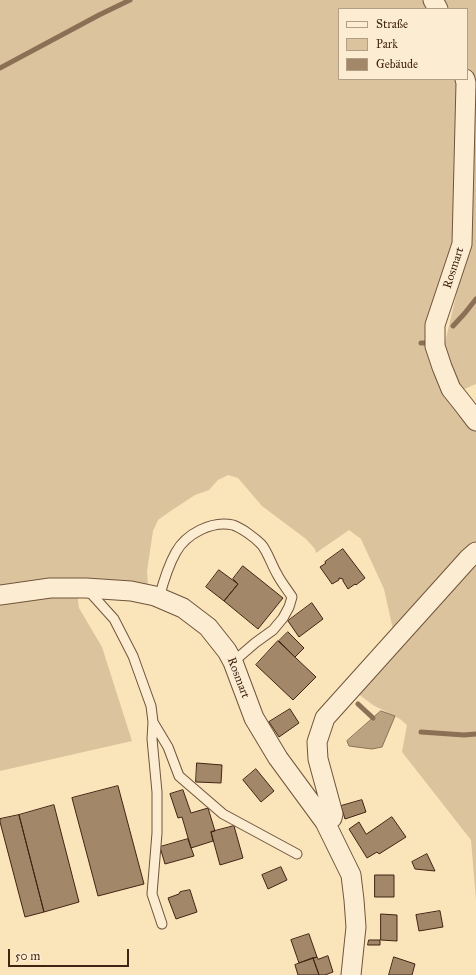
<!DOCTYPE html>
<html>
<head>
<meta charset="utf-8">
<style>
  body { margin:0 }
  #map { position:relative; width:476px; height:975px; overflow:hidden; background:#fae4b9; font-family:"IM FELL Great Primer",serif }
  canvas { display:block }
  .legend { position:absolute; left:338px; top:8px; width:130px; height:72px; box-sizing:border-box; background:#fcedd2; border:1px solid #b29d86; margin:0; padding:5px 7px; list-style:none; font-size:12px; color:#422413 }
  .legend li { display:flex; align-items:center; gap:8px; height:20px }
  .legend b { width:20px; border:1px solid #b29d86 }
  .scale { position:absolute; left:8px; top:949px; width:121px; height:18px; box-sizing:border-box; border:2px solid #422413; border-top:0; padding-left:5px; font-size:12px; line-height:14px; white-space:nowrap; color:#422413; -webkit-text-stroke:3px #fcedd2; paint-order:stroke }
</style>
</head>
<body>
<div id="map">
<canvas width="476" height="975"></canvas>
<ul class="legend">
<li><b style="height:5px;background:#fcedd2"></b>Straße</li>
<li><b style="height:11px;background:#dbc39d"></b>Park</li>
<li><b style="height:11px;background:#a28869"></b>Gebäude</li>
</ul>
<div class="scale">50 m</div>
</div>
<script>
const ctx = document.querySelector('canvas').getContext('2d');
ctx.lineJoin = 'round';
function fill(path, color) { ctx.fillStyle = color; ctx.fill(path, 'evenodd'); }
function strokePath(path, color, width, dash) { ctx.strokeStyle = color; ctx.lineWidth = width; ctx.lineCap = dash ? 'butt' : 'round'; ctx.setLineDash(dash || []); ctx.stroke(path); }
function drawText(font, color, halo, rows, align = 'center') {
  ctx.font = font + ' "IM FELL Great Primer",serif'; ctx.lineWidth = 3; ctx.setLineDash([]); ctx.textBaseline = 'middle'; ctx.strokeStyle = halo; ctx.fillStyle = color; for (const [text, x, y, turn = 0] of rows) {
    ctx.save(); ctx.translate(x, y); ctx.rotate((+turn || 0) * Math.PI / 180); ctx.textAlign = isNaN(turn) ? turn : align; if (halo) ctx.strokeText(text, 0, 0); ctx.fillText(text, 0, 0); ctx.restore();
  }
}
fill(new Path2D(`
  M0 0H476V384L462 390 446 360 445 343 469 240 455 251 429 327 472 428 476 431V549L394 634 384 589 361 539 349 530 316 553 315 549 306 539 262 506 238 478 228 475 218 480 209 490 195 495 172 510 158 520 153 531 147 571 148 586 0 589ZM339 9H467V79H339Z
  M476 566V900L471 840 402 752 407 725 400 719 373 705 357 693 443 594Z
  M77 594 79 608 102 647 132 741 0 771V604Z`), '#dbc39d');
const water = new Path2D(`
  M381 711 395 716 382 747 372 749 349 746 347 741Z`);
fill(water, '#bba381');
strokePath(water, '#8b7055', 1);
strokePath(new Path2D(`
  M0 68 99 15 130 0
  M453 326 465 313 476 299
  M421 343H428
  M358 704 373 718
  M421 732 464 735 476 734`), '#8b7055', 5);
const building = new Path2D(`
  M343 549 365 578 356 585 355 584 348 589 343 581V579L339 578V580L332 584 320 567 326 563 325 562Z
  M243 566 283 598 258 629 224 601 238 584 233 579Z
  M219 570 238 584 224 601 206 587Z
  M312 603 323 619 299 637 288 621Z
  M288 632 304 648 295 657 279 641Z
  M278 641 316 677 293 700 256 665Z
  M290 709 299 723 279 737 269 722Z
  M197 763 222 765 221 783 196 782Z
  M256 769 274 791 261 802 243 780Z
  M118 786 144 884 98 896 72 798Z
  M183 790 191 813 208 808 215 831 211 832 213 841 191 848 182 817 178 818 170 794Z
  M362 800 366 812 345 819 341 806Z
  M54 805 79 902 44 912 19 815Z
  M19 815 44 912 25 917 0 822V819Z
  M392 817 406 837 379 854 377 852 367 858 349 829 359 822 366 834Z
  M234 826 243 858 220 865 211 832Z
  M188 839 194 856 165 864 160 847Z
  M427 854 435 871 415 869 412 862Z
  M281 867 287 880 268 889 262 875Z
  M375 875H394V897H375Z
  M190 890 197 912 176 919 168 898 179 894 180 892Z
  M440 911 443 927 419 931 416 915Z
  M381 914 397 915V941L381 940Z
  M309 934 317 957 299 963 291 940Z
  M369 940H380V945H368Z
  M328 956 333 972 325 975H319L313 958 317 957 318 959Z
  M394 957 415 964 412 975H389Z
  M313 958 319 975H298L295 965Z`);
fill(building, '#a28869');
strokePath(building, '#422413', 1);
const service = new Path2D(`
  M87 589 114 619 133 656 151 706 153 722 152 739 157 792V833L152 894 162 924
  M159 598C163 583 168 566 176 552 186 534 212 520 233 525 242 528 255 538 261 544 267 550 272 566 277 574 281 582 287 589 292 597L289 607 283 618 273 630 255 643 233 662
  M153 722 168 747 179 776 223 814 297 854`);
const minor = new Path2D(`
  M433 0 438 9
  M465 79 466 83 462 244 435 325V346L442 367 451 389 463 404 476 421
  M0 595 50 588H86L131 591 155 596 183 608 208 627 227 651 233 662 254 718 278 758 325 822 351 875 354 900 356 927 351 975
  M325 822 332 818 333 814 318 759 317 742 325 718 468 559 476 552`);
strokePath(service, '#70543c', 11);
strokePath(minor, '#70543c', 21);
strokePath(service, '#fcedd2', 9);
strokePath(minor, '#fcedd2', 19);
drawText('12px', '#422413', '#fcedd2', [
  ["Rosmart",454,268,-72],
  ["Rosmart",238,678,69]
]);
</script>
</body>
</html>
